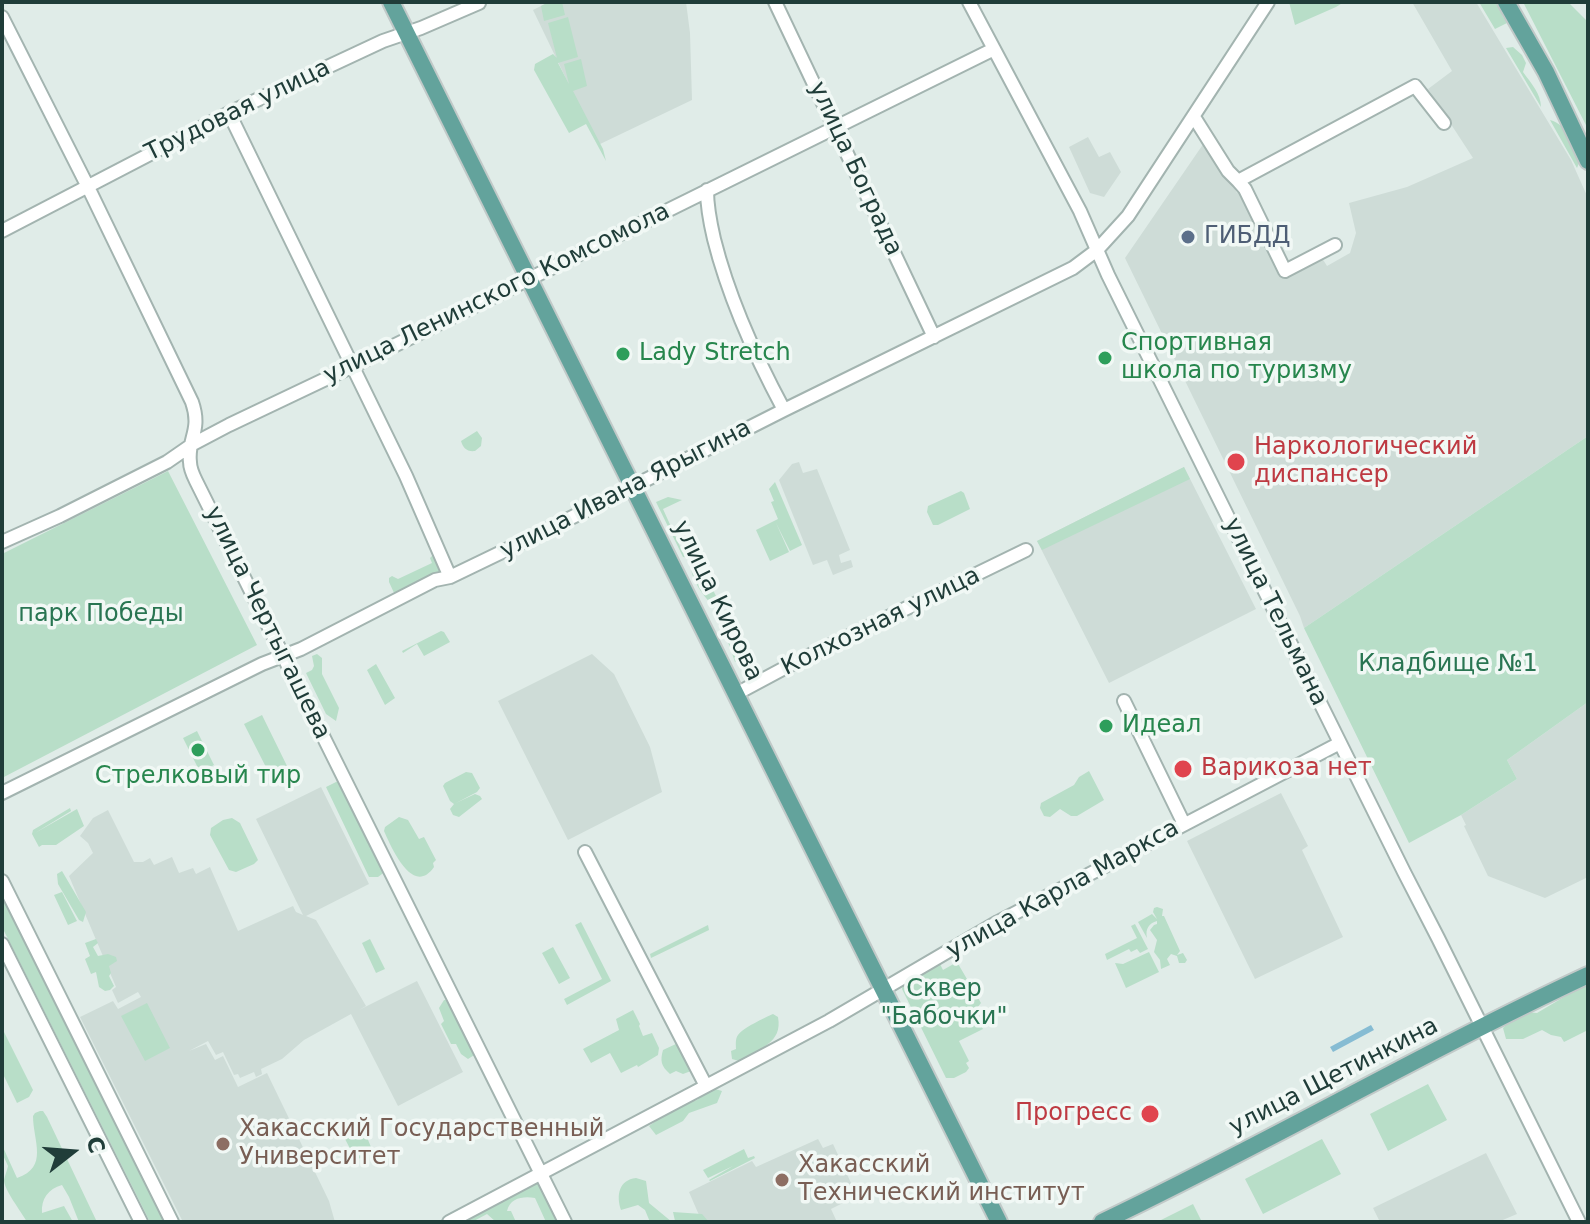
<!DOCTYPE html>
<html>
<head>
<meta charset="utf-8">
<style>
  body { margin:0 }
  #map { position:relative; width:1590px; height:1224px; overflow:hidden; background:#e0ece8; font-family:"DejaVu Sans",sans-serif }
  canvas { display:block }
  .frame { position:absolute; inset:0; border:4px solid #203d39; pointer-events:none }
  .north { position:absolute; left:32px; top:1112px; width:80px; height:80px; -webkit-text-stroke:6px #f1f8f5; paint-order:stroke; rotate:73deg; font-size:22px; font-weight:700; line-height:32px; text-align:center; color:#203d39 }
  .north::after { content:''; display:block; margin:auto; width:28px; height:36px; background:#203d39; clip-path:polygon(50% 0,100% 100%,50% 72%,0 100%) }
</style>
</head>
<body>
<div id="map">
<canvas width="1590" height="1224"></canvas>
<div class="frame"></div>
<div class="north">С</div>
</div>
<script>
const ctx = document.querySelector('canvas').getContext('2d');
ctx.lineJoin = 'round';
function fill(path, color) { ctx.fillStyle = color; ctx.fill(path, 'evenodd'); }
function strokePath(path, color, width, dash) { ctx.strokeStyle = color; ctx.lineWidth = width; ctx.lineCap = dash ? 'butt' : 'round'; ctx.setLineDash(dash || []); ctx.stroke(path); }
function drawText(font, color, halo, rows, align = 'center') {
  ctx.font = font + ' "DejaVu Sans",sans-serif'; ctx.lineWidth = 7; ctx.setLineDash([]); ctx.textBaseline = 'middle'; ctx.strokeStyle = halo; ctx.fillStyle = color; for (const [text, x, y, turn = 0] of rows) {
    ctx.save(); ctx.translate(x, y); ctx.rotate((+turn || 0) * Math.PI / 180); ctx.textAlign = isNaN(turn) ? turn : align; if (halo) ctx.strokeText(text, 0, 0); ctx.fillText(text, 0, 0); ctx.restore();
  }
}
fill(new Path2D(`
  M549 2H686L690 33 692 100 598 145 533 10Z
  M1412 2H1476L1571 160 1588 198V436L1304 628 1300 616 1125 258 1206 140 1237 193 1243 192 1285 277 1322 258 1327 266 1350 253 1356 233 1349 203 1407 187 1473 158 1428 89 1452 71Z
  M1088 137 1099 157 1110 152 1121 172 1104 197 1090 193 1069 147Z
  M799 462 803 473 817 469 850 550 839 555 841 563 851 560 853 567 833 575 827 560 813 565 779 480 792 464Z
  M1184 467 1256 609 1109 683 1037 541Z
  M592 654 614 674 650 747 662 792 568 840 498 701Z
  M1588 702V877L1545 898 1488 876 1464 826 1466 825 1461 815 1517 779 1507 760Z
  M321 787 369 884 306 916 316 920 366 1006 359 1010 417 981 463 1072 398 1106 351 1014 304 1040 282 1059 261 1069 262 1074 256 1077 254 1072 240 1078 238 1074 234 1075 223 1052 216 1055 208 1041 189 1051 206 1044 215 1060 223 1056 238 1087 267 1073 329 1201 335 1222H183L80 1017 113 1001 118 1009 141 997 138 992 118 1003 112 990 116 987 69 876 93 853 88 843 80 836 93 818 108 810 134 862H143L150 858 154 865 172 857 179 873 193 868 196 874 210 867 238 931 293 906 296 912 303 915 256 819Z
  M1281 793 1308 846 1302 850 1343 937 1255 979 1187 841Z
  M818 1139 823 1148 833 1144 857 1196 831 1209 837 1222H702L689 1192 752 1161 756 1167Z
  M1486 1153 1517 1214 1498 1222H1380L1373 1208Z`), '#cedcd7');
fill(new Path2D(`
  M549 2H562L565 15 544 21 541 6Z
  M1289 2H1344L1336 7 1295 25Z
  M1479 2H1502L1505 9 1502 15 1507 23 1495 29Z
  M1523 2H1568L1588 22V129Z
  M568 17 578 57 558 63 569 84 564 64 581 59 587 86 573 91 603 149 606 161 586 124 569 133 534 70 535 64 553 54 557 58 548 23Z
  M1513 47 1522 55 1526 63 1523 72C1531 83 1541 94 1541 107L1506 48Z
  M1550 120C1568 125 1574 146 1579 163L1577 168Z
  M477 431 482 438 481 446 475 451C467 452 463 448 461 441Z
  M1588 436V702L1507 760 1517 779 1461 815 1409 843 1304 628Z
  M1184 467 1190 479 1042 550 1037 541Z
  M168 471 257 645 2 778V554Z
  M775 482 802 545 790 551 776 523 789 552 770 561 756 530 778 519 771 502 774 501 769 489Z
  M961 491 964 493 970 509 938 525H933L927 512 928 506Z
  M668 497 682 500 663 509 683 553 690 552 692 555 691 558 683 557 656 502Z
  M433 555 436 556 442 569 438 574 395 595 389 582V578L392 576 398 579 432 563 430 558Z
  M697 565 701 566 720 604 712 605C703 595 693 582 691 569Z
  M726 624 741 654V659L735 662 722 625Z
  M441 631 444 632 450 642 424 656 417 644 403 653 402 651Z
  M317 654 322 658V674L339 708 336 721 326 714 306 673 312 670 314 666 312 656Z
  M376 664 395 698 385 705 367 670Z
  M262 715 288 768 271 777 244 724Z
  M197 731 214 765 200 772 183 738Z
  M1089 771 1104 800 1077 816H1071L1060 809 1050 817 1044 816 1040 808 1041 803 1074 785 1079 777Z
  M466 772 472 773 480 788 477 792 456 803 475 794 480 796 482 799 459 817 453 815 450 809 454 804 450 801 443 786 445 783Z
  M338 781 350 797 386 871 378 877H369L326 787Z
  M70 808 71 811 35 833 77 809 84 826 56 845H42L39 847 32 834 33 830Z
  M399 817 408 820 419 839 424 837 436 860 433 863 434 867C413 897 392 849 384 831L385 827Z
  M232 818 240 823 258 860 254 864 236 872 229 870 210 835 211 828 223 820Z
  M62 871 86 912 83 922 79 920 58 884 57 874Z
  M62 892 77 921 68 925 54 895Z
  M2 895 166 1222H150L2 927Z
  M1157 907 1163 909 1162 916H1164L1180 951 1177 955 1183 953 1187 960 1185 963H1179L1177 956 1171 954 1167 959 1170 965 1161 969 1160 960 1154 952 1157 940 1150 930 1154 925 1157 924V921C1149 923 1145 929 1147 938L1138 922 1152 914 1157 919 1153 912 1154 908Z
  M581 922 611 981 567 1005 564 999 602 979 575 925Z
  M1135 924 1148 949 1140 953 1137 949 1131 952 1129 949 1107 960 1105 954 1137 938 1131 926Z
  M708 925 709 930 651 958 650 954Z
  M96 939 98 943 93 947 98 956 108 954 116 957 117 961 109 966 111 973 109 976 114 986 110 990 105 991 99 987 96 972 91 974 85 959 90 956 85 943Z
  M370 939 385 969 376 973 362 943Z
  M553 947 570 978 559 984 542 953Z
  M1149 952 1159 972 1126 988 1115 963 1123 964Z
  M939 962 943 970 957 962 981 1003 977 1008 982 1016 979 1022 983 1029 959 1041 969 1061 966 1063 969 1068 966 1072 954 1078H946L902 989 903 984Z
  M1588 985V1030L1564 1042 1561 1037 1551 1035 1542 1030 1523 1039H1506L1503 1028 1517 1014 1525 1012 1537 1013 1574 991Z
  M444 1000H450L479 1052 468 1059 461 1054 456 1044H451L441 1024 444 1021 439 1008Z
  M147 1003 170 1048 145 1061 121 1016Z
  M633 1010 640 1024 639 1026 643 1036 652 1033 659 1048 658 1055 638 1067 637 1065 621 1073 610 1053 591 1063 583 1049 619 1030 616 1019Z
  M773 1014 778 1017C783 1043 759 1049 739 1061L732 1059 731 1051 736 1049C736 1045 735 1039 738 1035 743 1028 764 1018 773 1014Z
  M2 1028 33 1090 29 1097 17 1103 2 1072Z
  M678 1043 692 1066 691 1071 683 1074 676 1071 670 1074C661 1066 660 1061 663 1050Z
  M1428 1084 1447 1120 1388 1151 1370 1114Z
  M712 1088 722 1091 717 1103 689 1113 683 1121 656 1135 649 1126 677 1106 697 1100Z
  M40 1111H43L47 1117 97 1222H79L69 1197 62 1185C48 1189 41 1199 42 1213L64 1206 73 1222H27C21 1211 4 1190 4 1180 5 1175 7 1171 8 1166L2 1153V1145L17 1178C49 1167 33 1141 33 1116L35 1113Z
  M364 1130 373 1152 356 1160 345 1139Z
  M1322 1139 1341 1174 1263 1214 1245 1179Z
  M744 1149 748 1158 754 1156 755 1158 710 1181 709 1180 733 1166 708 1178 703 1170Z
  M540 1178 564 1222H546L535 1198C523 1196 510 1198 507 1211H511L516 1222 503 1221 496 1222 487 1214 472 1222H463V1218Z
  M636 1178 646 1181 649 1203 672 1222H650L645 1210 638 1205 621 1210C616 1195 619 1180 636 1178Z
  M1193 1204 1202 1222H1157Z
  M673 1212 702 1214 709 1222H679L675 1221Z`), '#b8dec8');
fill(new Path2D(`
  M1371 1025 1374 1030 1333 1052 1330 1047Z`), '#86bcd3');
const minor = new Path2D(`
  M775 2 934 337
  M969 2 1080 211 1108 275 1404 872 1438 938 1579 1222
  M2 17 88 187 192 402C202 431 187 439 190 462 190 469 193 475 196 481L565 1222
  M229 113 406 476 450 577
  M1194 117 1228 171 1238 181 1415 86 1444 123
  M1238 181 1245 189 1285 271 1335 245
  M707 190C707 207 710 222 714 239 729 299 755 356 784 410
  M2 231 229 113 383 41 421 28 479 3
  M2 542 60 516 167 462 193 444 229 425 353 366 994 49
  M736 694 792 664 1026 550
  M1124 701 1184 824
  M2 793 262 664 301 649 435 580 450 577 537 535 784 410 1073 268 1097 250 1128 216 1268 2
  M585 852 706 1086
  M2 881 172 1222
  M2 944 141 1222
  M449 1222 829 1021 998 922 1340 743`);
const major = new Path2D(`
  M391 2 999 1222
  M1506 2 1546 72 1588 161
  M1102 1222C1266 1144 1423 1052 1588 975`);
strokePath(minor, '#a3b4b0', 16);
strokePath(major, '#c1c9c8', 20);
strokePath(minor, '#fff', 12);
strokePath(major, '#63a39c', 16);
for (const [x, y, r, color] of [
  [1188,237,8,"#5c6f8a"],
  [623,354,8,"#2e9e5b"],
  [1105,358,8,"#2e9e5b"],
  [1236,462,10,"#e0444e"],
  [1106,726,8,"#2e9e5b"],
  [198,750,8,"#2e9e5b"],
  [1183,769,10,"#e0444e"],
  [1150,1114,10,"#e0444e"],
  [223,1144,8,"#8d6e63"],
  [782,1180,8,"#8d6e63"]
]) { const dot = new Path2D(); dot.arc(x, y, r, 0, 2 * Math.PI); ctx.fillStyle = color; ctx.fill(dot); strokePath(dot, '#f1f8f5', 3); }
drawText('24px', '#203d39', '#f1f8f5', [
  ["Трудовая улица",238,111,-26],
  ["улица Бограда",855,169,65],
  ["улица Ленинского Комсомола",497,294,-26],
  ["улица Ивана Ярыгина",626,490,-27],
  ["улица Кирова",717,601,64],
  ["улица Тельмана",1275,612,64],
  ["Колхозная улица",881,622,-26],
  ["улица Чертыгашева",267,623,64],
  ["улица Карла Маркса",1063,890,-29],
  ["улица Щетинкина",1334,1077,-27]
]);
drawText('24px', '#4e5e75', '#f1f8f5', [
  ["ГИБДД",1204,237]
], 'left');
drawText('24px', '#27864d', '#f1f8f5', [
  ["Спортивная",1121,344],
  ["школа по туризму",1121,372],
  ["Lady Stretch",639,354],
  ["Идеал",1122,726],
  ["Стрелковый тир",198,777,"center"]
], 'left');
drawText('24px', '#be3a42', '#f1f8f5', [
  ["Наркологический",1254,448],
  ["диспансер",1254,476],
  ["Варикоза нет",1201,769],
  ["Прогресс",1132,1114,"right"]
], 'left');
drawText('24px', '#297552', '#f1f8f5', [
  ["парк Победы",101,615],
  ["Кладбище №1",1448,665],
  ["Сквер",944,990],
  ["\"Бабочки\"",944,1018]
]);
drawText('24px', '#785e54', '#f1f8f5', [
  ["Хакасский Государственный",239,1130],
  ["Университет",239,1158],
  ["Хакасский",798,1166],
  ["Технический институт",798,1194]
], 'left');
</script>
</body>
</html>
